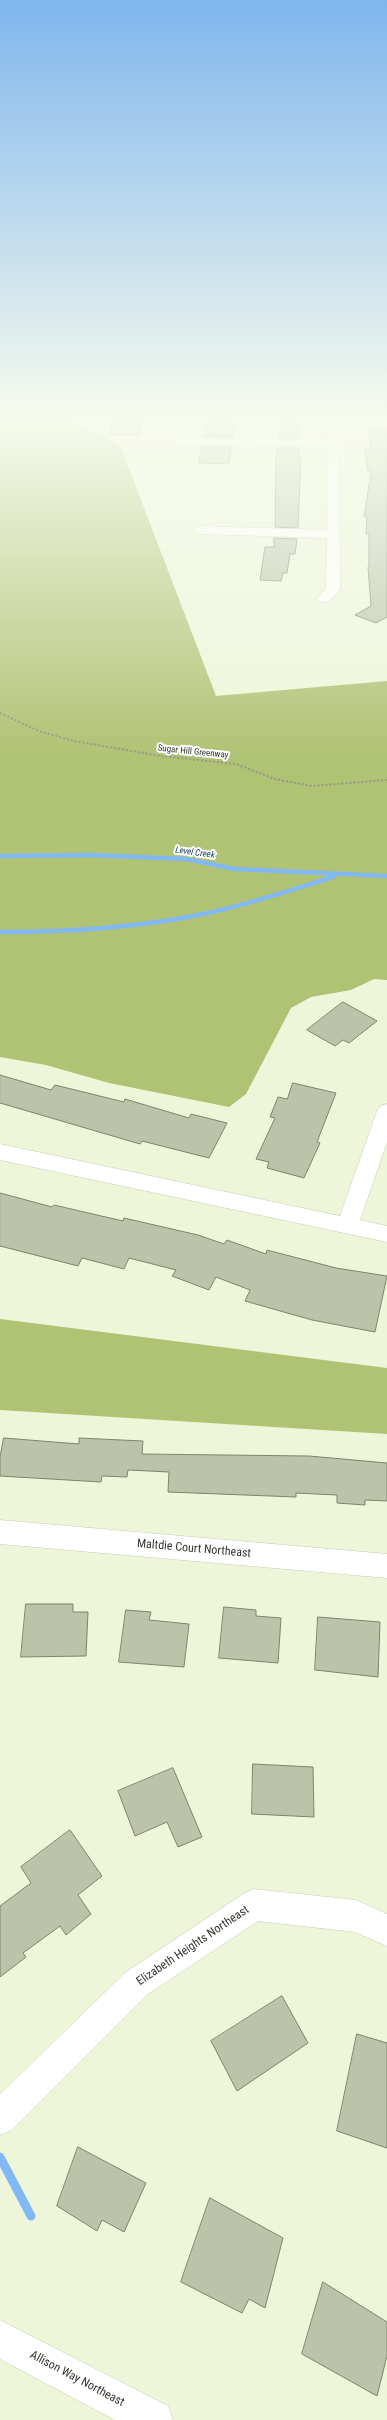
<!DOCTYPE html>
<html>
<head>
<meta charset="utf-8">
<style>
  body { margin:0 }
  canvas { display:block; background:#eef6da }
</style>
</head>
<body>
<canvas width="387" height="2420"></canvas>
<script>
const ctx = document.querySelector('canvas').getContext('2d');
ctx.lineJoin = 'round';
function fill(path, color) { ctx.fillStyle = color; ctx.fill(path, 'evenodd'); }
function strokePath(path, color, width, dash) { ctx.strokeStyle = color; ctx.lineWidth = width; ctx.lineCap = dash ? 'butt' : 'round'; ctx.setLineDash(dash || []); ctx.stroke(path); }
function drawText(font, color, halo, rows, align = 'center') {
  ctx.font = font + ' "Roboto Condensed",sans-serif'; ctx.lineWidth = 4; ctx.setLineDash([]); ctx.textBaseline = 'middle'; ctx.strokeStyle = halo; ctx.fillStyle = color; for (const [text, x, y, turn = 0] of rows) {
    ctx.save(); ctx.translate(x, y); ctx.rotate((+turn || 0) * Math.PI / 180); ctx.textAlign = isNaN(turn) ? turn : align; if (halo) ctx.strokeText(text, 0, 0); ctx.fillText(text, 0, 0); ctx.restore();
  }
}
fill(new Path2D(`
  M0 419H68L120 445 216 696 387 681V980L374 979 351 990 311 997 291 1008 246 1094 229 1107 109 1083 46 1065 0 1057Z
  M0 1319 387 1368V1434L0 1410Z`), '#b0c274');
strokePath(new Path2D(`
  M0 856 90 855 186 859 235 869 387 876
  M0 932C70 932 139 928 208 913 250 904 291 890 333 877`), '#82b9f5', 4.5);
strokePath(new Path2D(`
  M0 2157 31 2216`), '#82b9f5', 9);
const building = new Path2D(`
  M111 419H139L141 435H112Z
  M206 422 235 423 233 437H204Z
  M281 422H300L299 438H279Z
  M370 429 387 430V617L376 623 355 615 371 606 368 567H369V534H366L367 517H364L371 472 368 471 365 448H370Z
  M202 447H231L229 464 199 463Z
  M278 448H299L298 457H301L298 528 275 527 276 457Z
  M274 538 297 539 295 554H290L287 573H283L281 581 260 580 265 547H274Z
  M343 1002 377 1021 349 1043 343 1040 335 1046 307 1030Z
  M0 1075 51 1090 55 1085 124 1102 125 1099 189 1118 191 1114 227 1123 209 1158 142 1141 140 1144 0 1103Z
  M293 1083 336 1093 317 1142 320 1143 304 1178 267 1168 269 1162 256 1159 275 1118 270 1117 278 1097 287 1099Z
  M0 1193 52 1207 54 1205 123 1221 124 1218 198 1235 224 1244 227 1240 266 1254 267 1250 336 1268 387 1276 375 1332 312 1320 245 1301 250 1290 216 1277 209 1290 172 1276 176 1270 129 1258 124 1269 82 1258 78 1266 0 1246Z
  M4 1438 79 1444V1438L143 1441 142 1454 309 1456 387 1463V1501L365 1500V1505L337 1503V1495L296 1493V1497L168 1492 169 1472 128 1470 127 1477 102 1476 101 1482 0 1476V1457Z
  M26 1604H73V1612H88L86 1656 21 1657Z
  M224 1607 256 1610V1616L281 1618 278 1663 219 1658Z
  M126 1610 151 1612 149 1620 189 1624 184 1667 119 1662Z
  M318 1617 380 1622 378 1677 315 1670Z
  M253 1764 313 1767 314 1817 252 1814Z
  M173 1768 202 1837 178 1847 167 1822 135 1836 118 1791Z
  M70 1830 102 1876 78 1895 91 1914 66 1935 60 1926 23 1953 26 1957 0 1977V1906L31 1883 21 1867Z
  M282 1996 308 2043 237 2091 211 2041Z
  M357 2034 387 2043V2148L337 2131Z
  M78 2147 146 2183 124 2232 102 2220 97 2231 57 2206Z
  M210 2198 283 2238 265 2308 249 2299 242 2313 181 2282Z
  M323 2282 387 2322V2356L377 2396 302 2354Z`);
fill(building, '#bcc3a9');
strokePath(building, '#7e846c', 1);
const minor = new Path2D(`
  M165 419H175L181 438 328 440V419H339L340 589 329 602H319L317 599 326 588 327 538 200 534 194 530 200 526 327 530 328 447 176 445 170 441Z
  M387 1104V1142L360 1220 387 1226V1242L0 1160V1144L340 1216 377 1111 380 1106Z
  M0 1520 387 1554V1578L0 1544Z
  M254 1889 356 1900 387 1914V1946L355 1932 258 1921 148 1994 12 2130 0 2135V2094L126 1972 243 1894Z
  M0 2320 168 2406 173 2420H115L0 2359Z`);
strokePath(minor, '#c6cdb3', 1);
strokePath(new Path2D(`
  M0 713 39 731 74 741 161 756 236 764 275 779 312 786 387 780`), '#949a87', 2, [2, 2]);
fill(minor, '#fff');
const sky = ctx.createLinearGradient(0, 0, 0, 757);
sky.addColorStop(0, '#7fb6ed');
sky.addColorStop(0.55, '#f7fbee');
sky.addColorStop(1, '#f7fbee00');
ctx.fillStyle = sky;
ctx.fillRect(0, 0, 387, 757);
drawText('9px', '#33362c', '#fff', [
  ["Sugar Hill Greenway",193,752,6]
]);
drawText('italic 9px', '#10365c', '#fff', [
  ["Level Creek",195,853,8]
]);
drawText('12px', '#33362c', '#fff', [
  ["Maltdie Court Northeast",194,1549,5],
  ["Elizabeth Heights Northeast",193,1946,-34],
  ["Allison Way Northeast",77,2379,28]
]);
</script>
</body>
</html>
